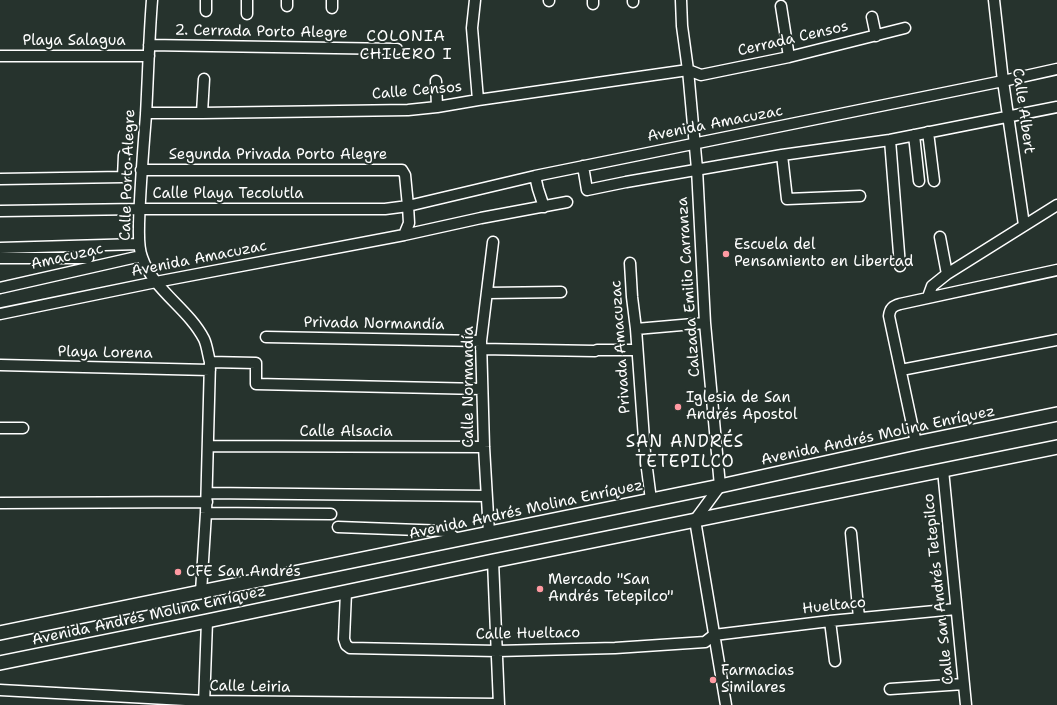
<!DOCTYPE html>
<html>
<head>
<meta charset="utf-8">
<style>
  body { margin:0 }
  canvas { display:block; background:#26332d }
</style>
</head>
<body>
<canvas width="1057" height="705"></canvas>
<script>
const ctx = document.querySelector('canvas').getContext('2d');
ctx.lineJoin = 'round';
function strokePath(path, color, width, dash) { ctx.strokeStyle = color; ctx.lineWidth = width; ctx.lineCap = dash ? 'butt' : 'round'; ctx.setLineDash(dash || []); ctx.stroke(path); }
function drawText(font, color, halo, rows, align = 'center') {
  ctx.font = font + ' "Shantell Sans",sans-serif'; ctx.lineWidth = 4; ctx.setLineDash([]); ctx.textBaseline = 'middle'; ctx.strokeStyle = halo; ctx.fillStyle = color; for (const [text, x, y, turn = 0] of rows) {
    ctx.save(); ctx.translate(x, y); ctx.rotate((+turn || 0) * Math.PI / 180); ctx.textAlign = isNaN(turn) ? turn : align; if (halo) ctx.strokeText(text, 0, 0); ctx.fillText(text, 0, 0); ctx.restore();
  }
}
const minor = new Path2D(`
  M152 0C149 38 148 77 146 115 143 152 140 188 139 224 139 235 138 247 142 257 153 290 188 308 204 339 207 345 208 355 210 362L206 513 201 592
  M206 0V11
  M247 0V14
  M287 0V6
  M332 0V8
  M475 0 472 28 478 100
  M549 0V1
  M593 0V4
  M633 0V2
  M681 0 682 26 688 70 697 169 705 323 720 486 695 520 726 705
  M994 0 1003 81 1024 225
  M781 6 789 57
  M872 17 876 36
  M149 45 397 49
  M0 56H149
  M436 81 437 107
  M146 113H202L408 110 437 107 478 100 688 70 701 75 789 57 905 28
  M202 113 204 79
  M928 132 934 181
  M914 135 919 181
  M890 140 900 266
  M782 155 787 199 860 196
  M583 166 587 190 626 182 782 155 890 140 1057 107
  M141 170H402L405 175 408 206 409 223 404 235
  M535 176 538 189 544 207
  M0 179 123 177 124 155
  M0 211 139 209H385L408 206 535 176 1003 81 1057 69
  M940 237 947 274
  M0 248 139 244
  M0 258H88
  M630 263 632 297 636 329 645 453 651 500
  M0 288 141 256
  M487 293 561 292
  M928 297 932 286 947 274 1057 205
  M0 314 156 282 404 235 481 218 567 202
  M636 329 705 323
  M266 337 481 341
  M481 349 595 351 597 350H637
  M210 362 256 363V384L482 389
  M0 365 210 370
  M901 370 1057 340
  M0 428H23
  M916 443 889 316C890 308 893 306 900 304L1057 270
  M208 446 484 447
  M943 470 966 705
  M207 493 486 496
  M0 503 207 502
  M206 513 331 514
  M338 527 446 531 458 540
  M489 533 484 447 481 341 493 242
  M851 533 859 618
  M493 561 499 705
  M346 592 344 639 346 645 350 648 497 651 615 648 705 642 714 635 830 621 956 609
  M830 621 835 661
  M890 689 964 684
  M0 690 204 701 499 704
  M204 705 207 621`);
const major = new Path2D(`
  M0 633 720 486 916 443 1057 414
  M0 663 207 621 493 561 1057 447`);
strokePath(minor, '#fff', 13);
strokePath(major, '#fff', 16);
strokePath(minor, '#26332d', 10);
strokePath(major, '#26332d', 13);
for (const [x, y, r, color] of [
  [726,254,4,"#ff9aa2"],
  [678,407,4,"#ff9aa2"],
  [178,572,4,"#ff9aa2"],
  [540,589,4,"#ff9aa2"],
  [713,680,4,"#ff9aa2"]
]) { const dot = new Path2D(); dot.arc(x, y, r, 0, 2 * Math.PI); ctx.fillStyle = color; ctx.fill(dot); strokePath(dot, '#26332d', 1.5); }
drawText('15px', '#fff', '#26332d', [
  ["2. Cerrada Porto Alegre",261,32,1],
  ["Cerrada Censos",793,39,-13],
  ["Playa Salagua",74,41],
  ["Calle Censos",417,91,-5],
  ["Calle Albert",1023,111,82],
  ["Avenida Amacuzac",715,124,-11],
  ["Segunda Privada Porto Alegre",278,155],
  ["Calle Porto Alegre",128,175,-88],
  ["Calle Playa Tecolutla",228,194],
  ["Amacuzac",67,257,-13],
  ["Avenida Amacuzac",199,259,-11],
  ["Calzada Emilio Carranza",689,287,-94],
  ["Privada Normandía",374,324,1],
  ["Privada Amacuzac",621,347,-94],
  ["Playa Lorena",105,353,1],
  ["Calle Normandía",469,387,-90],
  ["Calle Alsacia",346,432],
  ["Avenida Andrés Molina Enríquez",878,436,-12],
  ["Avenida Andrés Molina Enríquez",526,510,-12],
  ["Calle San Andrés Tetepilco",939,589,-96],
  ["Hueltaco",834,606,-6],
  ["Avenida Andrés Molina Enríquez",149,616,-12],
  ["Calle Hueltaco",528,634,-1],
  ["Calle Leiria",250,687,1]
]);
drawText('15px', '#fff', '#26332d', [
  ["Escuela del",734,245],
  ["Pensamiento en Libertad",734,262],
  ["Iglesia de San",686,398],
  ["Andrés Apostol",686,415],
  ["CFE San Andrés",186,572],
  ["Mercado \"San",548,580],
  ["Andrés Tetepilco\"",548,597],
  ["Farmacias",721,671],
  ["Similares",721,688]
], 'left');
ctx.letterSpacing = '1px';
drawText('16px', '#fff', '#26332d', [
  ["COLONIA",406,37],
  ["CHILERO I",406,55]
]);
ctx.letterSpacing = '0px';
ctx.letterSpacing = '1px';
drawText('17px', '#fff', '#26332d', [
  ["SAN ANDRÉS",685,443],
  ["TETEPILCO",685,463]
]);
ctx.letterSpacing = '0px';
</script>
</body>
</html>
